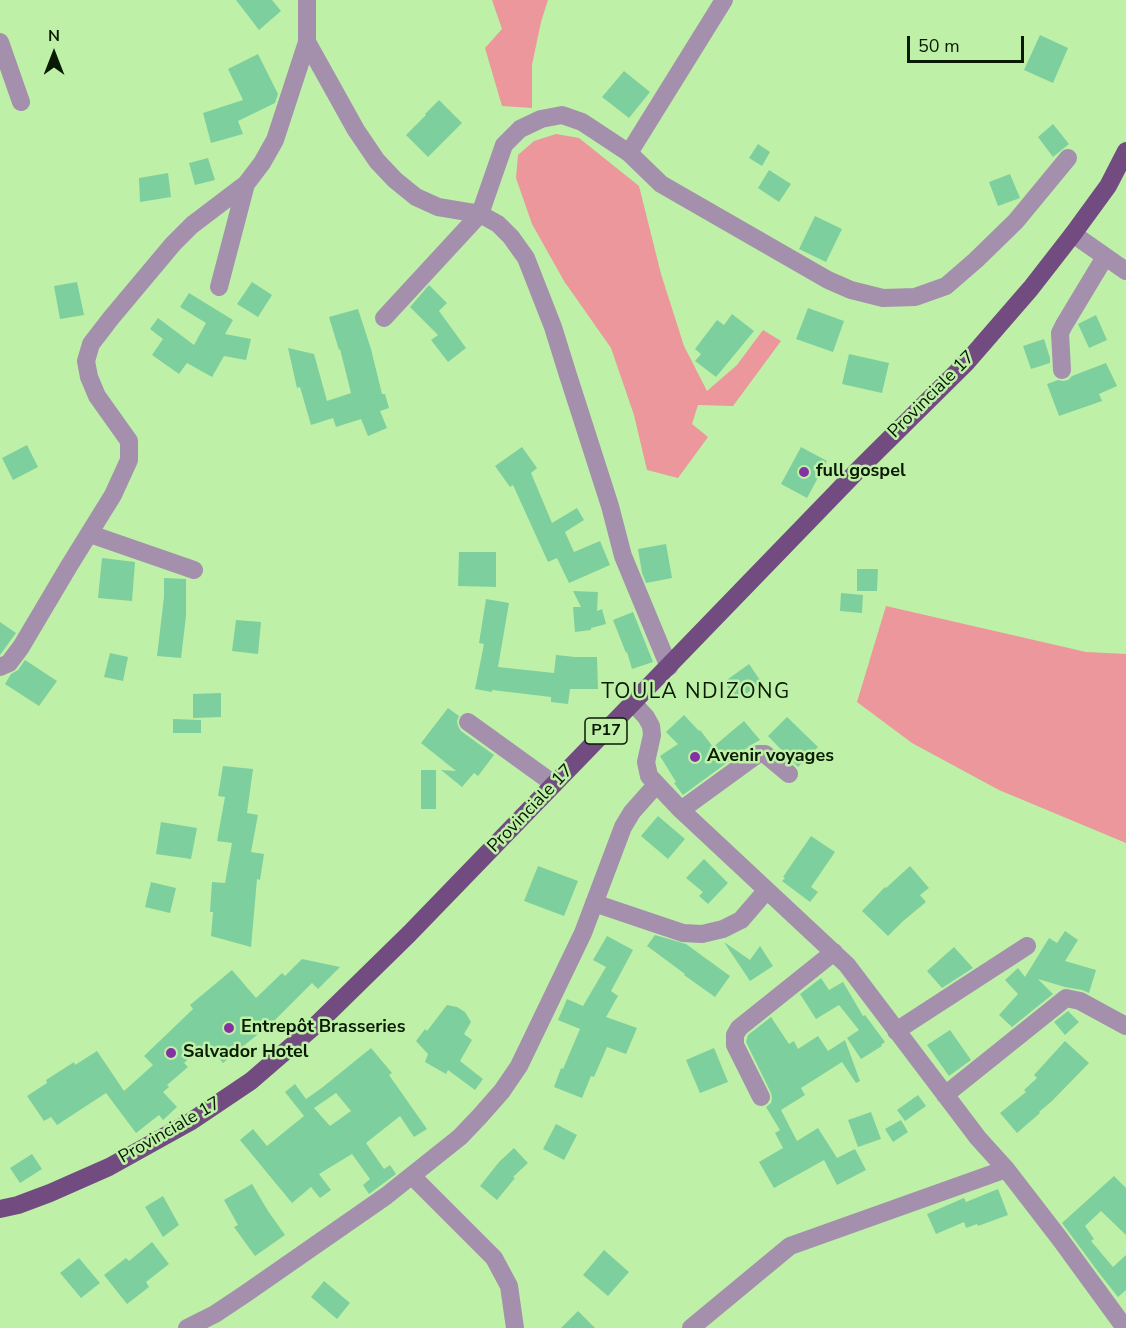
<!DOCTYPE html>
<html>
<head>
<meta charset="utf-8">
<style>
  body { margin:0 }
  #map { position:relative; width:1126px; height:1328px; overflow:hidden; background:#bef0a8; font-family:"Nunito Sans",sans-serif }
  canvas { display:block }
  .north { position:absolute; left:24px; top:24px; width:60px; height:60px; -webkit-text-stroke:4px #bef0a8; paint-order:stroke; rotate:0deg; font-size:16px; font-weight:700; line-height:24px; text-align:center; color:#091b02 }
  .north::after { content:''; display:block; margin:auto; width:21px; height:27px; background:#091b02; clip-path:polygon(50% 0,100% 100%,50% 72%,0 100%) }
  .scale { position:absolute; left:907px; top:36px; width:117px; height:27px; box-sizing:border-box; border:3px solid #091b02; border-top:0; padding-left:8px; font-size:18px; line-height:21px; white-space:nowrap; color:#091b02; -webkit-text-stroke:4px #bef0a8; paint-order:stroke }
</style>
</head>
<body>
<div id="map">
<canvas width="1126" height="1328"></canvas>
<div class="north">N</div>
<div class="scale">50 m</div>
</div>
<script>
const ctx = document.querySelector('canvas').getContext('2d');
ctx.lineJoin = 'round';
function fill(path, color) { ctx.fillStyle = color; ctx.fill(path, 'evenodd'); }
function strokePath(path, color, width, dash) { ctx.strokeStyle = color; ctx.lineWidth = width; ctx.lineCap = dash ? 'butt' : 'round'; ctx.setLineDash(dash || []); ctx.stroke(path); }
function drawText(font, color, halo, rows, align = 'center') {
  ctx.font = font + ' "Nunito Sans",sans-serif'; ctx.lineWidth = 5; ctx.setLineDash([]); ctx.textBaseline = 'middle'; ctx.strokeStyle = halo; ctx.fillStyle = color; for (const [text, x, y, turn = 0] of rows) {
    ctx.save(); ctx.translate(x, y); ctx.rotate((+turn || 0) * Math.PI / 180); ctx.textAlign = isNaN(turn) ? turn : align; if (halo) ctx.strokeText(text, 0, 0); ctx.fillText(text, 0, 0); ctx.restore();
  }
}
fill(new Path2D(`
  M492 0H548L541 22 532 65V108L502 106 485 48 502 29Z
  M556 134 579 138 639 186 661 274 684 346 707 391 737 365 763 330 781 341 733 406 698 405 692 424 708 437 678 478 647 470 634 415 611 348 564 281 532 224 516 178 518 155 534 141Z
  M886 606 1086 652 1126 654V843L999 790 912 743 857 702Z`), '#eb979b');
fill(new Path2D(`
  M236 0H272L281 11 259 30Z
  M1040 35 1068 48 1053 83 1024 70Z
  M258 54 278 94 275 103 238 121 243 134 211 143 203 113 243 100 228 69Z
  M624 71 650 92 629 118 602 97Z
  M439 100 462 123 428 157 406 135 426 115 425 114Z
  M1053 124 1069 144 1053 157 1038 137Z
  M758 144 770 152 762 166 749 158Z
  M208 158 215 180 195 185 189 163Z
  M769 170 791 184 779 202 758 188Z
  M168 173 171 197 140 202 139 178Z
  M1010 174 1020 198 998 206 989 182Z
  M815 216 842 229 826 262 799 249Z
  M77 282 84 315 60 319 54 286Z
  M252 282 272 295 258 317 237 304Z
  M429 285 447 303 439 311 466 348 448 362 431 340 438 335 410 307Z
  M189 293 233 320 225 334 251 339 246 360 224 356 212 377 187 363 179 374 152 355 163 339 150 329 158 318 194 345 206 323 180 307Z
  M808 308 844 321 833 352 796 339Z
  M358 309 371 349 382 394H385L389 408 380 411 387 428 368 436 361 419 336 427 333 418 311 425 300 387 297 388 288 348 314 354 327 401 351 393 340 349 339 350 329 317Z
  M732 314 754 331 716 377 695 361 701 354 695 349 717 320 724 325Z
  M1096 315 1107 340 1089 348 1078 324Z
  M1044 339 1050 358V363L1031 369 1023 346Z
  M849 354 889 363 882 393 842 384Z
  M1106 363 1117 386 1099 394 1102 401 1059 416 1047 384 1058 380 1063 381 1068 380 1072 376Z
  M27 445 38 467 13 480 2 458Z
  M522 447 537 468 531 473 552 523 577 508 584 520 565 532 574 552 600 541 610 565 569 583 557 558 548 562 513 485 510 487 495 466Z
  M801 447 827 461 807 498 781 484Z
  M666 544 672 578 646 583 642 573 638 549Z
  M459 552H496V587L458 586Z
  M102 558 135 562 132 601 98 598Z
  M857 569H878L877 591H857Z
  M164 578 186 579V616L181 658 157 656 164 597Z
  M573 591 598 592 597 611 602 609 606 624 591 628V630L575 632 573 607H581Z
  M841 593 863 595 862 613 840 611Z
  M486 599 509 603 498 667 554 673 556 655 575 657H597L598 689H570L568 704 551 702V697L492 690V692L475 689 484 644 479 643Z
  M633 612 653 662 632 669 627 652 626 653 613 620Z
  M236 620 261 622 258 654 232 651Z
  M0 622 16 633 0 655Z
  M110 653 128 657 123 681 104 677Z
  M25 660 57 681 39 706 5 684 11 674 18 670Z
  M749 664 762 683 737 700 724 682Z
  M221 693V717L193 718V694Z
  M448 708 459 716 457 721 458 726 461 731 494 755 478 776 474 773 462 787 441 770 456 771 421 743Z
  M684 715 699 731 700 730 713 747 744 721 760 740 751 745 683 795 674 783 676 782 660 756 678 744 666 732Z
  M787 717 818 747 798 767 768 736Z
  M173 719 201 720V733H173Z
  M223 766 253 769 247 813 258 815 251 852 264 854 260 880 257 879 251 947 211 936 213 912H210L212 882 225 883 232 843 217 841 225 797 218 796Z
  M421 770H436V809H421Z
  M658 816 685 839 668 859 641 836Z
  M161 822 197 828 191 859 156 854Z
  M811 836 835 852 811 887 818 892 810 902 782 881 785 878 783 877Z
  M704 859 728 883 708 904 699 896 703 892 686 878Z
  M538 866 578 881 564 916 524 901Z
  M910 866 929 888 920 895 926 902 902 922 888 936 862 911 885 887 886 888Z
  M151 882 176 888 170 913 145 907Z
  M1065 931 1078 940 1065 961 1096 970 1089 993 1082 990 1065 987 1038 979 1053 994 1012 1027 999 1015 1018 994 1005 980 1018 968 1025 977 1049 938 1057 943Z
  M655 935 686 944 730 976 715 997 684 975 685 974 647 946Z
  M607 936 633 950 611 991 618 996 606 1017 637 1028 626 1054 607 1047 594 1077 591 1076 582 1098 554 1087 561 1068 563 1069 580 1029 558 1020 567 999 583 1006 606 967 593 960Z
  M724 942 750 960 760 946 773 966 750 981Z
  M954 947 973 968 942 988 927 971Z
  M302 959 340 967 318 989 312 983 275 1020 223 1063 206 1043 184 1063 188 1067 167 1085 169 1087 163 1092 177 1107 163 1120 159 1115 136 1133 106 1093 57 1125 51 1117 44 1121 27 1096 47 1083 46 1080 74 1062 75 1065 97 1051 124 1091 153 1065 144 1056 193 1009 190 1005 232 970 256 998 282 973 285 976Z
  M821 978 829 990 843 982 863 1016 865 1015 885 1042 881 1045 882 1046 861 1059 847 1038 859 1030 839 1005 816 1019 800 994Z
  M447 1005 457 1007 465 1012 471 1022 464 1034 472 1040 460 1061 483 1079 475 1090 448 1070 446 1074 425 1062 428 1054 416 1041 425 1029 427 1031Z
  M1068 1011 1079 1022 1065 1035 1054 1022Z
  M771 1017 789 1044 794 1041 798 1049 818 1036 828 1051 845 1040 860 1081 856 1083 842 1062 801 1088 805 1095 781 1110 797 1141 818 1128 837 1158 855 1149 866 1170 837 1185 824 1160 774 1188 759 1162 783 1148 775 1133 780 1130 766 1107 771 1103 772 1098 771 1093 746 1042 748 1035Z
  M950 1030 971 1060 949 1076 927 1045Z
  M1065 1041 1089 1063 1052 1101 1039 1112 1040 1113 1017 1133 1000 1113 1026 1092 1024 1090 1037 1078 1034 1075Z
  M371 1048 392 1073 389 1075 427 1129 414 1137 400 1116 366 1143 384 1169 390 1165 396 1174 369 1194 363 1185 370 1179 352 1154 319 1174 331 1190 320 1198 311 1187 292 1203 240 1140 253 1129 267 1146 304 1116 285 1092 295 1084 306 1099 323 1087ZM336 1093 351 1111 330 1126 314 1108Z
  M714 1048 728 1082 700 1093 686 1060Z
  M918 1095 926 1106 905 1121 897 1110Z
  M871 1112 881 1139 858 1147 848 1120Z
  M901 1120 908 1132 893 1142 885 1129Z
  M556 1124 577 1135 564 1160 543 1149Z
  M514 1148 528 1163 513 1177 515 1178 497 1200 480 1186 499 1162Z
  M32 1154 42 1169 20 1183 10 1168Z
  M1114 1176 1126 1188V1235L1101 1211 1085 1226 1094 1239 1091 1241 1113 1267 1126 1255V1290L1118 1297 1099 1273 1062 1223Z
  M252 1184 268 1211 285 1235 255 1256 234 1227 238 1225 224 1200Z
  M998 1189 1008 1215 978 1226 977 1224 966 1228 964 1222 936 1234 927 1214 964 1198 966 1202Z
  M163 1196 179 1225 163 1237 145 1207Z
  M152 1242 169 1264 146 1282 149 1287 127 1304 104 1275 126 1258 129 1261Z
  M604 1250 629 1272 608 1296 583 1275Z
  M79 1258 100 1283 81 1298 60 1273Z
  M324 1281 350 1303 337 1319 311 1297Z
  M578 1311 595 1328H561Z`), '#7ecf9e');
strokePath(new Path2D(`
  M307 0V42L356 130 377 161 395 180 416 197 438 207 480 214 498 224 511 237 526 258 553 327 567 372 610 506 623 556 669 667
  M0 42 21 102
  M629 153 724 0
  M1073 234 1126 271
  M219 287 246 184
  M384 318 480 214 504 145 520 129 541 119 562 115 582 122 629 153 661 184 828 280 851 290 883 298 915 297 946 286 976 260 1016 221 1068 158
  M1062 370 1060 333 1064 325 1105 257
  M90 534 194 570
  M0 667 9 663 21 647 69 566 113 495 129 460V441L97 396 89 377 86 361 91 344 111 318 173 244 192 225 246 184 262 163 275 140 307 42
  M633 703 646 717 651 726 652 735 646 762 649 776 681 810 847 965 978 1138 1006 1169 1060 1239 1125 1328
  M468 722 554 784
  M681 810 758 754H765L789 774
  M594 903 683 933 702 934 723 929 741 920 766 891
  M896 1031 1027 946
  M945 1095 1066 998 1080 1001 1126 1026
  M761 1097 735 1045V1035L739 1028 834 952
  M412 1176 494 1258 509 1286 515 1328
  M187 1328 215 1314 245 1294 386 1196 460 1137 480 1116 502 1091 519 1066 583 933 623 827 632 812 656 785
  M691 1328 790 1246 1006 1169`), '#a48fad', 18);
strokePath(new Path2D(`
  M0 1209 18 1205 50 1193 109 1167 190 1122 251 1081 317 1024 409 934 860 468 966 363 1031 288 1073 234 1108 186 1126 151`), '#724c80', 18);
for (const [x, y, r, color] of [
  [804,472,6,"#8532a1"],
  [695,757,6,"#8532a1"],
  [229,1028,6,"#8532a1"],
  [171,1053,6,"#8532a1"]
]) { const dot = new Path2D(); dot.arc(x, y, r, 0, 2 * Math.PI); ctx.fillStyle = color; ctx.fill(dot); strokePath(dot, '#bef0a8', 2); }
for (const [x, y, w] of [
  [606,731,42]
]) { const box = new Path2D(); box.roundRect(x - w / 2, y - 13, w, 26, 4.5); ctx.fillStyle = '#bef0a8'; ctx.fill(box); strokePath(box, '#091b02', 1.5); }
drawText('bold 16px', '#091b02', null, [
  ["P17",606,731]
]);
drawText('18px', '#091b02', '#bef0a8', [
  ["Provinciale 17",932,395,-45],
  ["Provinciale 17",531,809,-46],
  ["Provinciale 17",170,1131,-30]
]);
drawText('bold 18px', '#091b02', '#bef0a8', [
  ["full gospel",816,472],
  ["Avenir voyages",707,757],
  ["Entrepôt Brasseries",241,1028],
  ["Salvador Hotel",183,1053]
], 'left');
ctx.letterSpacing = '1.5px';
drawText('21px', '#091b02', '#bef0a8', [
  ["TOULA NDIZONG",696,693]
]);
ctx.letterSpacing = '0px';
</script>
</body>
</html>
